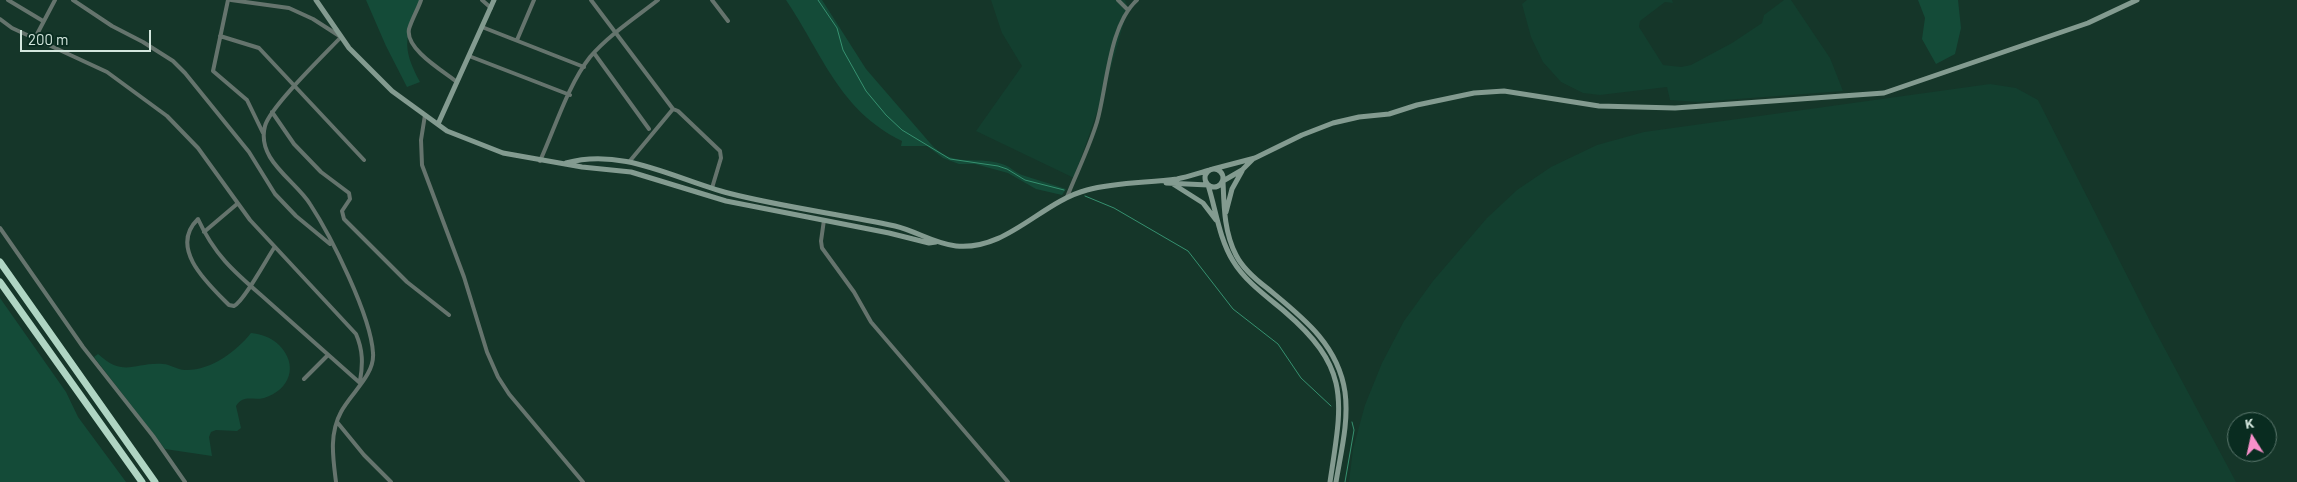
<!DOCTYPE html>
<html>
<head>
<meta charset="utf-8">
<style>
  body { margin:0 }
  #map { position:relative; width:2297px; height:482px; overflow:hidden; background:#153629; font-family:Barlow,sans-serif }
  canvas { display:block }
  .north { position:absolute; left:2227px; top:412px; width:50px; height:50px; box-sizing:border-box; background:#092c20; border:1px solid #5a766c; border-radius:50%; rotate:350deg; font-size:14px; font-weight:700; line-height:20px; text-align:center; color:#d3e6dd }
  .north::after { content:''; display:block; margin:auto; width:18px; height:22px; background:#f890cb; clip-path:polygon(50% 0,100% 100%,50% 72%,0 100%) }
  .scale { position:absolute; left:20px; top:30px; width:131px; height:22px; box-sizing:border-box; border:2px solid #d3e6dd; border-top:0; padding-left:6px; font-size:15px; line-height:18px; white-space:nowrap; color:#d3e6dd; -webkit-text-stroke:4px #092c20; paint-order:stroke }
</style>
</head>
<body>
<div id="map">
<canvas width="2297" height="482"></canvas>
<div class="north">K</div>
<div class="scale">200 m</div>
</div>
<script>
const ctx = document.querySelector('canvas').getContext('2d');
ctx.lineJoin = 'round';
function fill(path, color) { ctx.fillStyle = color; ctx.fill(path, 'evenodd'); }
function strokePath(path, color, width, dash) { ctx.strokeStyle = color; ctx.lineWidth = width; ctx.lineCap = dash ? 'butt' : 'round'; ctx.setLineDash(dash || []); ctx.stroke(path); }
fill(new Path2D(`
  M991 0H1125L1128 8 1104 92 1074 178 976 131 1022 66 1002 33Z
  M1527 0H1672L1673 3 1665 2 1640 21 1639 27 1663 65 1681 67 1691 65 1732 43 1762 23 1764 15 1784 0H1791L1830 58 1843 91 1698 102 1670 100 1667 87 1600 95 1583 93 1561 82 1543 62 1531 37 1522 4Z
  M1990 84 2016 88 2038 100 2151 323 2236 482H1349L1353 449 1365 405 1382 363 1404 321 1433 281 1487 218 1517 190 1551 167 1597 145 1644 132Z`), '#133f2f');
fill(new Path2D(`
  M366 0H421C406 36 400 45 420 82L407 87 386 46Z
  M786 0H822L866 69 930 143C953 169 973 155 1002 164 1010 166 1014 172 1022 175 1036 180 1052 184 1066 189L1062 195 1036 189 1008 173 975 164H959L943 158 927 146H901L902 141C839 110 823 55 786 0Z
  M1918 0H1958L1961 28 1955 54 1936 64 1922 39 1925 18Z
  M0 298 66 392 78 417 126 482H0Z
  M251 333C261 334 271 337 279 345 299 365 290 390 264 398 252 401 244 394 236 406L241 428 237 431 216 430 211 432 209 437 212 456 165 449 94 357 98 354C124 378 134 362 163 364 170 364 177 370 185 370 210 371 236 352 251 333Z`), '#144b38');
strokePath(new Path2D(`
  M818 0 837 28 843 50 866 91 886 115 902 130 950 159 998 166 1007 169 1025 180 1064 190
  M1085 196 1114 208 1188 251 1233 309 1278 344 1301 378 1331 406
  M1345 482 1354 430 1352 422`), '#369170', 1);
strokePath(new Path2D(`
  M8 0 43 21
  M73 0 112 26 143 42 173 61 185 73 249 152 275 194 296 216 330 244
  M228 0 213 71 247 100 263 133
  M231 0 289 8 313 19 341 37C325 54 270 107 265 126 256 160 295 180 310 204 331 236 371 316 373 353 375 375 350 394 341 412 329 434 333 458 336 482
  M421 0C418 9 412 19 409 29 405 49 443 71 457 82
  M482 0 491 8
  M591 0 673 109 678 111 720 151 721 158 712 188
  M712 0 728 21
  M1118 0 1127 9
  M0 19 12 28 107 72 167 116 198 148 250 220 356 334C363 350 363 364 360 381
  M482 27 584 67
  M220 36 259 48 364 160
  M35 38 55 0
  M517 40 534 0
  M594 53 649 129
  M469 56 570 95
  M272 112 294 144 321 172 349 193 350 199 342 211 344 219 407 282 449 315
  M425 115 421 140 422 165 464 277 487 352 498 377 509 394 583 482
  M540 161C555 128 568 85 590 57 609 35 635 18 658 0
  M629 162 673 109
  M1067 197C1077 172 1089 148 1097 122 1107 87 1109 25 1137 0
  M824 220 821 241 822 248 854 292 871 322 1008 482
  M0 228 83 347 153 436 185 482
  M204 232 237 204
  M274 248C266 260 244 301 234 306L229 305C208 284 168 248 198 219 214 254 233 271 261 295L360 383
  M304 379 328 355
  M337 422 364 455 391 482`), '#65746d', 4);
strokePath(new Path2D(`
  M316 0 349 48 392 91 447 131 503 153 582 167 631 172 726 201 889 233 929 243 936 242
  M438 124 494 0
  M1253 159 1242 170 1223 181C1224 206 1224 232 1236 255 1243 269 1255 279 1267 288 1302 317 1338 344 1345 392 1349 421 1341 452 1336 482
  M566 163C622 147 675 179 728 193 782 207 840 214 895 226 916 231 935 244 956 246 1007 251 1041 202 1087 190 1116 182 1147 183 1177 179 1188 177 1199 173 1210 170
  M1205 178a9 9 0 1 1 18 0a9 9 0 1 1-18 0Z
  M1213 169 1255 158 1302 135 1333 123 1359 117 1389 114 1417 105 1474 93 1504 91 1599 106 1675 108 1884 93 2088 23 2137 0
  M1166 183 1208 185C1216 210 1219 238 1233 261 1245 281 1266 296 1284 311 1352 369 1342 401 1330 482
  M1173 184 1203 203 1216 220
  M1226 212 1232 189 1242 171`), '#839b90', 5);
strokePath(new Path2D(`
  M0 262 155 482
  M0 282 142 482`), '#afd5c3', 7);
</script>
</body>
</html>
